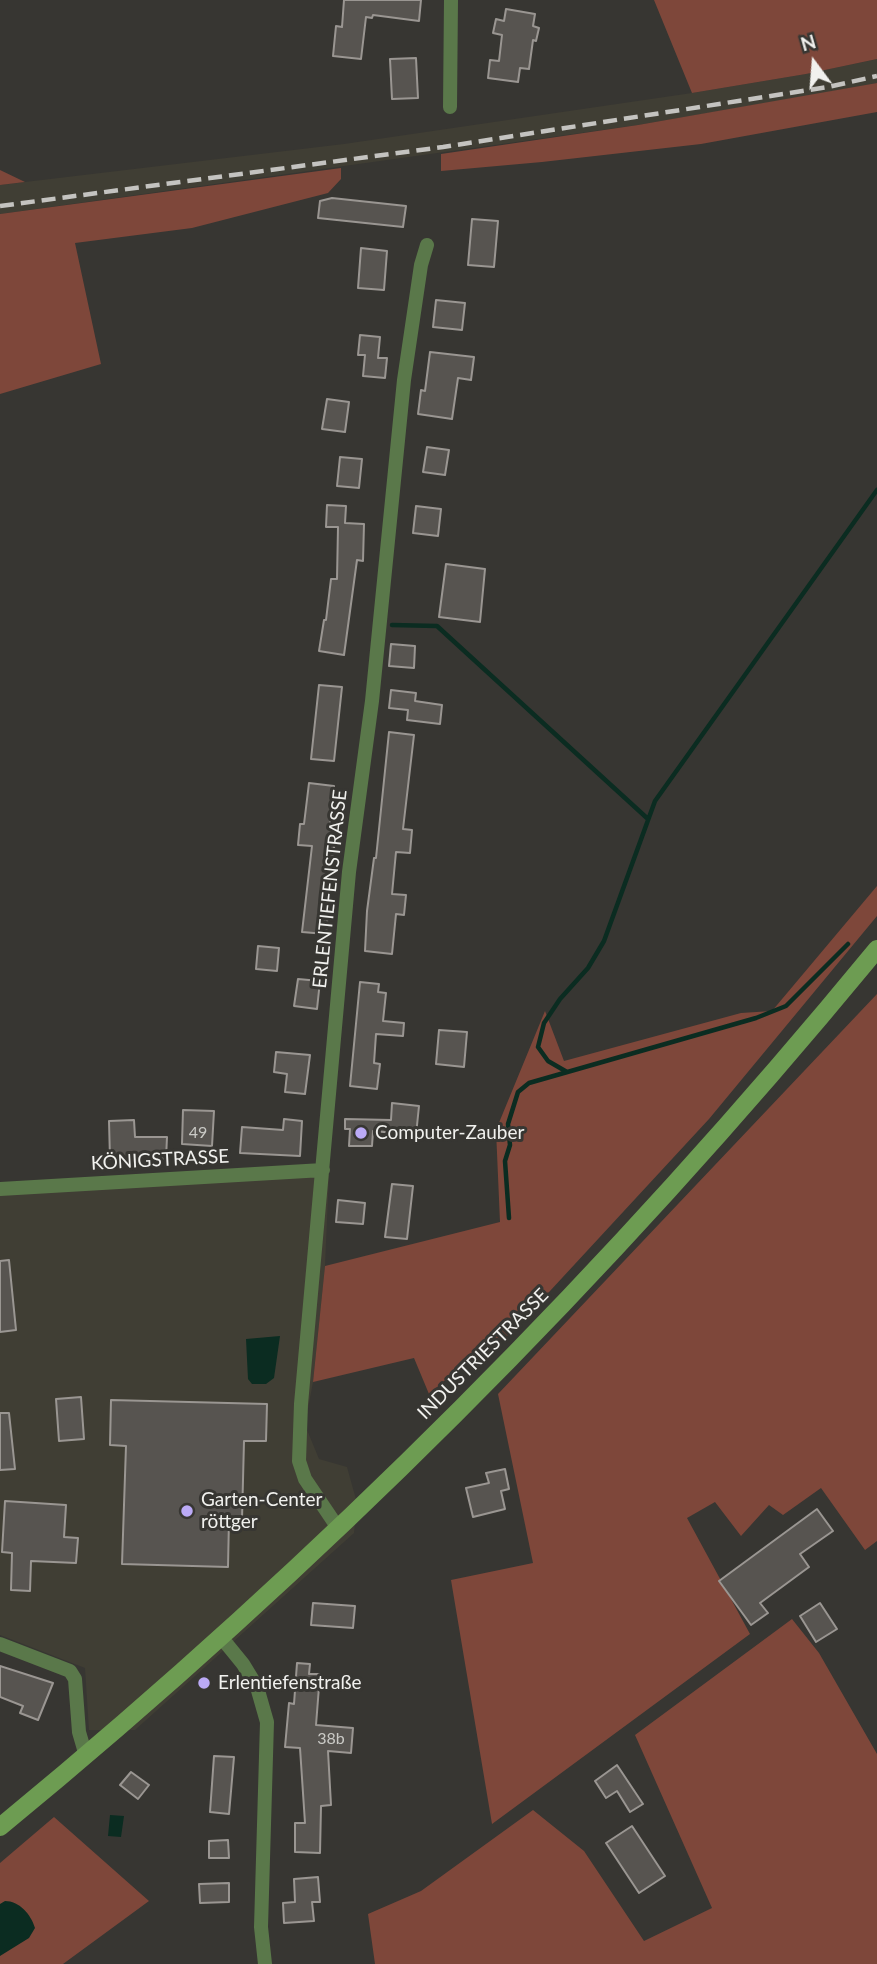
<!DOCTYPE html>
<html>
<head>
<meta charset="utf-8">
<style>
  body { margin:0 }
  #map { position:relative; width:877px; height:1964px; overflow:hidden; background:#373632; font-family:Lato,sans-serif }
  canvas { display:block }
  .north { position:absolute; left:779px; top:28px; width:70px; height:70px; -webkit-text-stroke:5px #373632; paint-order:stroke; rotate:344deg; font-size:19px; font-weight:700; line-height:28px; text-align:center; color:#f1f1ee }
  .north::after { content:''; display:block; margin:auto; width:24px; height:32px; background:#f1f1ee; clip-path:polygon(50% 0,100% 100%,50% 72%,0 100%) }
</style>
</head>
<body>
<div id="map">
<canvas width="877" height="1964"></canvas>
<div class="north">N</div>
</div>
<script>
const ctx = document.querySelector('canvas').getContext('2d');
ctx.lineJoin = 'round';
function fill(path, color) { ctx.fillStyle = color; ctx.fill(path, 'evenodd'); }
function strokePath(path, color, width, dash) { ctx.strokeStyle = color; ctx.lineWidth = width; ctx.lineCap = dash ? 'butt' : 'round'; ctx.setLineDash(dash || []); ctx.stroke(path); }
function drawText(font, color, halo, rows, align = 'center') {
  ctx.font = font + ' Lato,sans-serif'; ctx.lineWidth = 6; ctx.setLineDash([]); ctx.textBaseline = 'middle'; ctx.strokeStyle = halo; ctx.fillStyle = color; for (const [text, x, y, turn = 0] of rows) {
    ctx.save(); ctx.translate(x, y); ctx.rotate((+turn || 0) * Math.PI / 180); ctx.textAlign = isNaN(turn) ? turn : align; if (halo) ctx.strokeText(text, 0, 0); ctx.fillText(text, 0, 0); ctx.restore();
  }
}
fill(new Path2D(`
  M877 59V83L813 95 638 125 0 214V185L344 144 692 93 806 74Z
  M329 1175 325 1266 313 1382 305 1425 319 1459 347 1467 357 1503 354 1533 135 1730H89L85 1668 0 1635V1194Z`), '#403e34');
fill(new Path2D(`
  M654 0H877V59L806 74 692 93Z
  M877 83V112L701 144 542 162 441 171V154L638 125Z
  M341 168V179L328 193 192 228 75 243 101 364 0 394V214Z
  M0 170 25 182 0 185Z
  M877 886V916L709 1119 513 1331 471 1367 465 1363 429 1394 414 1358 313 1382 325 1266 500 1222 496 1130 545 1011 564 1061 741 1013 772 1011Z
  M877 994V1541L865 1550 821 1488 783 1515 769 1505 741 1536 715 1502 687 1518 750 1634 492 1824 451 1580 533 1563 498 1394Z
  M792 1619 819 1653 877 1754V1964H375L368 1914 421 1891 533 1810 584 1851 644 1941 712 1908 635 1735Z
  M54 1817 149 1901 63 1964H0V1863Z`), '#7e473a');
fill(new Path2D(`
  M280 1336 274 1378 266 1384H252L248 1379 246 1339Z
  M110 1815 124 1816 121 1837 108 1836Z
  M5 1901C19 1901 31 1914 35 1928L29 1938 0 1956V1904Z`), '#0b2c21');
strokePath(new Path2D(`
  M392 625 437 626 648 819
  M567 1072 548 1061 538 1047 544 1023 560 999 588 968 604 941 655 801 877 490
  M509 1218 505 1161 510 1145 508 1124 518 1092 529 1083 756 1018 786 1006 848 944`), '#0b2c21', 4.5);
const building = new Path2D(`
  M344 0H421L419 21 373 15 372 18 366 17 361 59 333 56 336 26 342 27Z
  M506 9 535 14 533 26 539 28 536 41 533 40 529 69 520 68 518 82 488 78 490 60 499 61 502 35 493 33 496 19 504 21Z
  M416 58 418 98 392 99 390 59Z
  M332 198 406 206 403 227 318 218 320 201Z
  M472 219 498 221 494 267 468 265Z
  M361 248 387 251 384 290 358 288Z
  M436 300 465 303 462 330 433 327Z
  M360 335 380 337 378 358H387L385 378 363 376 365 355H358Z
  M430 352 474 357 471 380 458 378 452 419 418 414 421 390 425 391Z
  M327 399 349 402 345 432 322 429Z
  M427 447 449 450 445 475 423 472Z
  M340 457 362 459 359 488 337 486Z
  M327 505 346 506 345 523 364 524 363 561 357 560 344 655 319 651 324 620H326L331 579H337L338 527H326Z
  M416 506 441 509 438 536 413 533Z
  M446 564 485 569 480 622 439 617Z
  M391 644 415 646 414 668 389 666Z
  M319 685 342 687 334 761 311 759Z
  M391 690 416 693 415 701 442 705 440 724 407 720 408 710 389 708Z
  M389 732 414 735 403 829 412 830 410 853 396 852 392 894 406 895 404 915 396 914 392 954 365 951 367 911 374 858H376Z
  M309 783 334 786 330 826 336 827 326 934 302 932 312 846 298 845 300 824H304Z
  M258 946 279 948 277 971 256 969Z
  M298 979 320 981 317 1009 294 1006Z
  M360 982 379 984 378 992 386 993 383 1021 404 1023 403 1036 376 1034 374 1063 380 1064 377 1089 350 1086Z
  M439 1030 467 1032 464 1067 436 1064Z
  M276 1052 310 1055 305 1094 285 1092 287 1074 274 1072Z
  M392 1103 419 1106 416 1135 373 1131 372 1146H349L350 1129H345V1119L391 1120Z
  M183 1110 214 1111 212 1146 182 1144Z
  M284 1119 302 1121 300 1156 240 1153 242 1127 283 1130Z
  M134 1120 135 1137H167L166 1159H110L109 1121Z
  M392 1184 413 1186 407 1239 385 1237Z
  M338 1200 365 1203 363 1224 336 1222Z
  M9 1260 16 1330 0 1332V1261Z
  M81 1397 84 1439 59 1441 56 1399Z
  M111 1400 267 1404 266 1441H244L242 1519H229L228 1567 122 1564 126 1446 110 1445Z
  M0 1413H9L15 1469 0 1470Z
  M505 1469 509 1489 501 1491 505 1509 473 1517 466 1488 489 1483 486 1473Z
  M5 1501 66 1505 64 1537 78 1538 76 1563 31 1561 30 1591 11 1590 12 1553 2 1552Z
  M817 1509 833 1531 800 1554 809 1567 760 1603 768 1613 751 1625 719 1581Z
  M313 1603 355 1606 353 1628 311 1625Z
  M820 1603 837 1629 816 1642 800 1616Z
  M297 1663 310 1664 309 1674H320L316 1725 353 1728 351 1753 328 1751 331 1805 321 1806 320 1853 295 1852V1823H305L300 1748 285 1747 289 1703 294 1704Z
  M0 1666 53 1683 38 1720 20 1713 23 1706 0 1697Z
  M214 1756 234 1757 229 1814 210 1812Z
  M617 1765 643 1804 630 1812 617 1791 606 1798 595 1781Z
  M131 1772 149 1785 138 1799 120 1785Z
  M632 1826 665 1876 639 1893 606 1843Z
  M228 1840 229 1858H209V1841Z
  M318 1877 320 1902H312L314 1921 284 1923 283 1903 295 1902 294 1879Z
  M229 1883V1902L200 1903 199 1884Z`);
fill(building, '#575450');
strokePath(building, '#9a9692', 2);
strokePath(new Path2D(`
  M450 107 451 0
  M0 1189 323 1170
  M338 1528 305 1479 299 1461 301 1404 349 872 372 701 404 380 421 265 427 245
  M221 1637 243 1664 257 1687 267 1722 261 1927 265 1964
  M0 1644 70 1671 75 1679 79 1732 86 1756`), '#5a784a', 14);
strokePath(new Path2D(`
  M0 1827C320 1564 614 1269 877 949`), '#6d9c52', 18);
strokePath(new Path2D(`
  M0 206 443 147 828 87 877 76`), '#c4c3c0', 4.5, [14, 7]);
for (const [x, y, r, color] of [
  [361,1133,7,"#bbaaf6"],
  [187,1511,7,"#bbaaf6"],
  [204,1683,7,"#bbaaf6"]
]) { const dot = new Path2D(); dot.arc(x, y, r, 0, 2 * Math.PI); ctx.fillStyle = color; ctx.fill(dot); strokePath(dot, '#373632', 2.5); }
drawText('16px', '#cacac6', null, [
  ["49",198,1133],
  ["38b",331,1739]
]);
drawText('19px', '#f1f1ee', '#373632', [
  ["ERLENTIEFENSTRASSE",330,889,-84],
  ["KÖNIGSTRASSE",160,1160,-3],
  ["INDUSTRIESTRASSE",483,1354,-45]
]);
drawText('19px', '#f1f1ee', '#373632', [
  ["Computer-Zauber",375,1133],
  ["Garten-Center",201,1500],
  ["röttger",201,1522],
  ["Erlentiefenstraße",218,1683]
], 'left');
</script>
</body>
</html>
